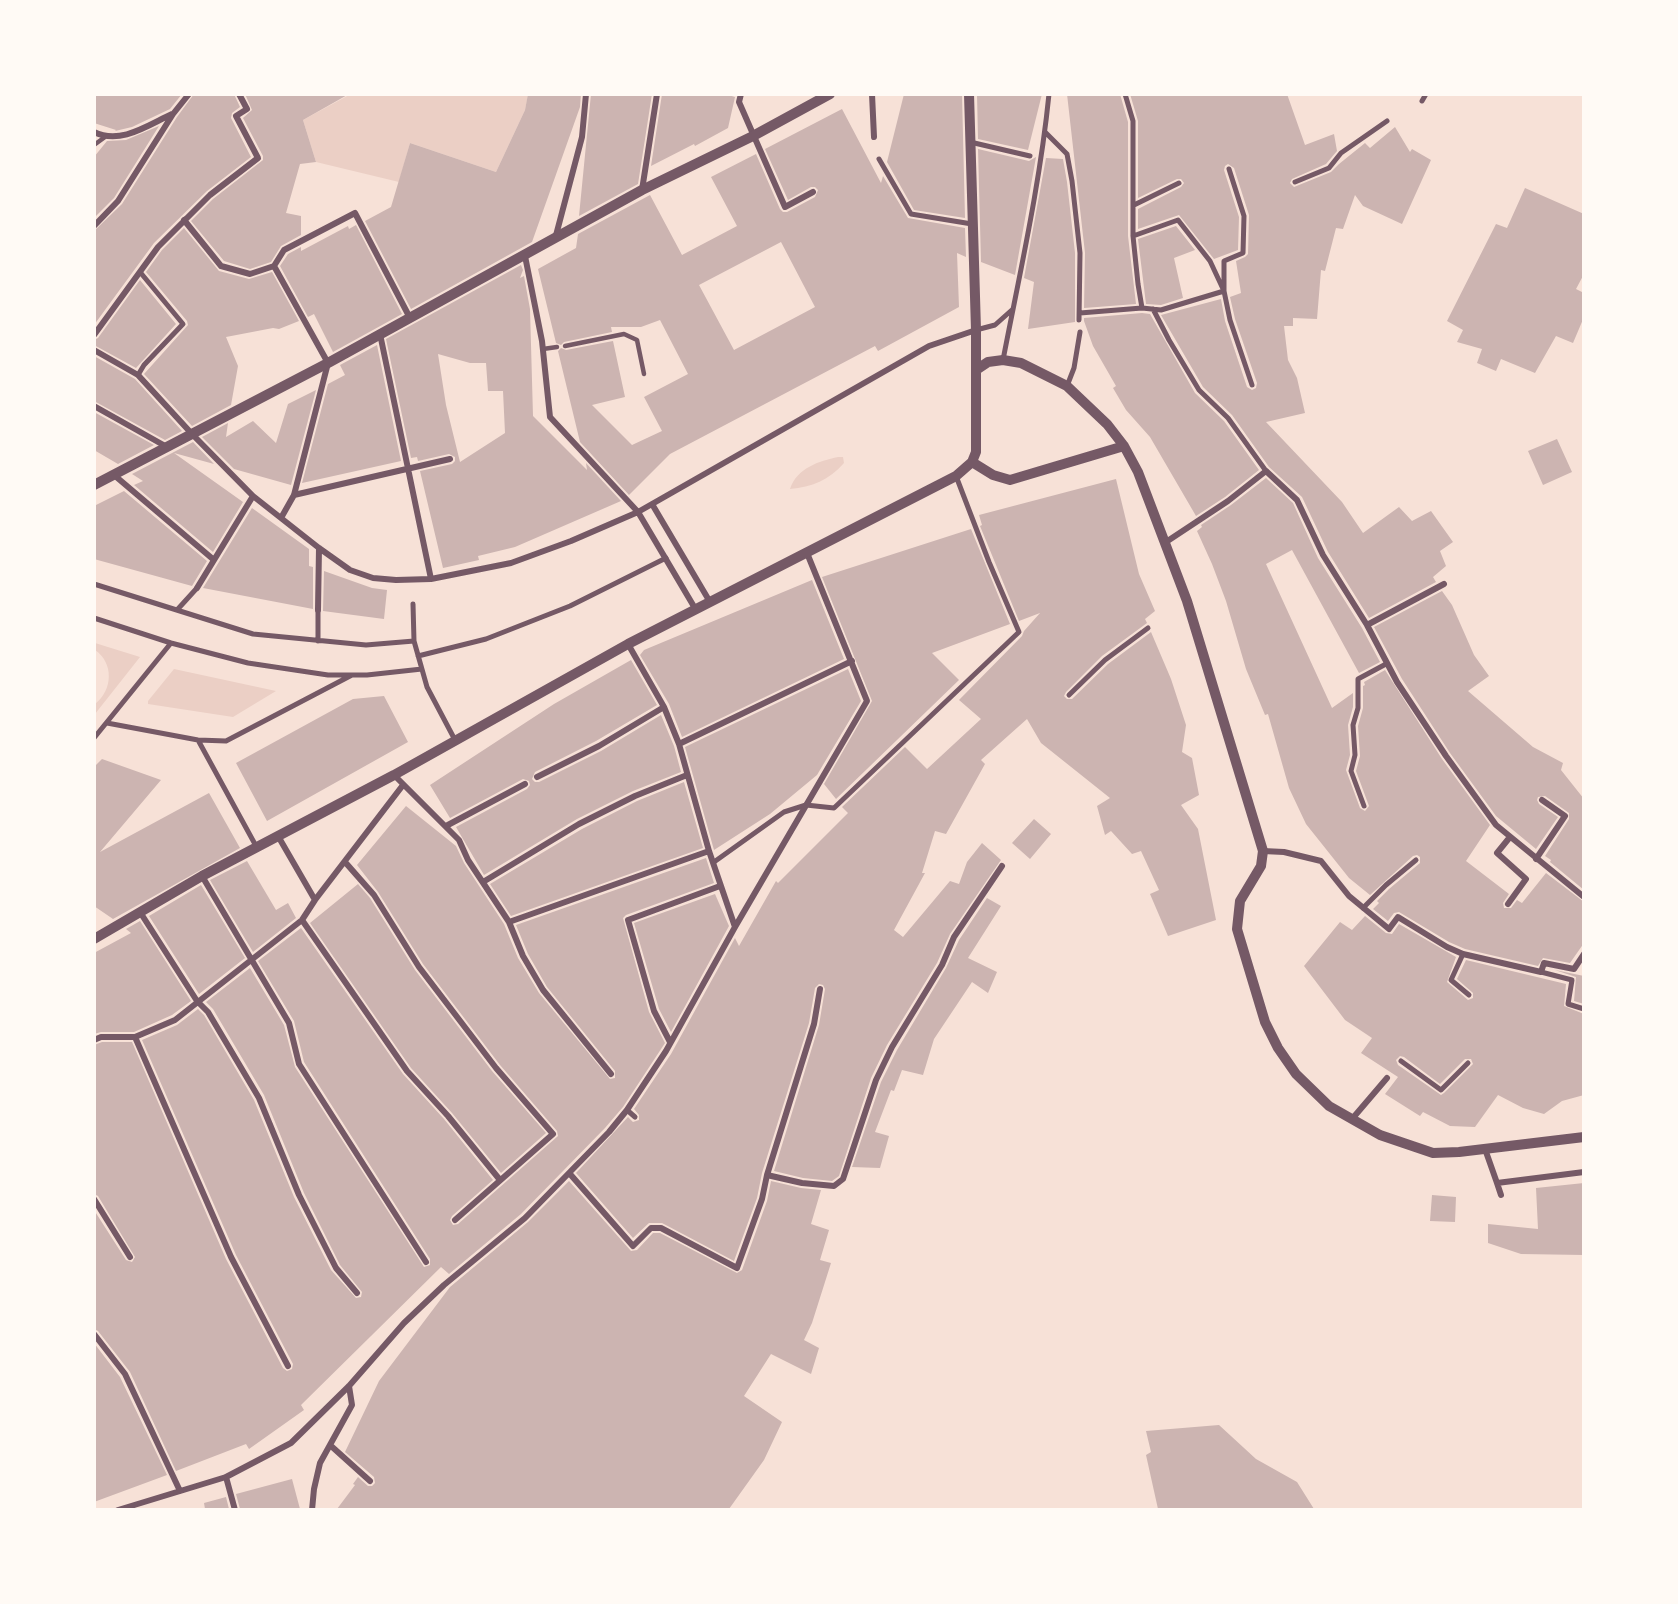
<!DOCTYPE html>
<html>
<head>
<meta charset="utf-8">
<style>
  body { margin:0 }
  #map { position:relative; width:1678px; height:1604px; overflow:hidden; background:#f7e1d7; font-family:Inter,sans-serif }
  canvas { display:block }
  .frame { position:absolute; inset:0; border:96px solid #fffaf5; pointer-events:none }
</style>
</head>
<body>
<div id="map">
<canvas width="1678" height="1604"></canvas>
<div class="frame"></div>
</div>
<script>
const ctx = document.querySelector('canvas').getContext('2d');
ctx.lineJoin = 'round';
function fill(path, color) { ctx.fillStyle = color; ctx.fill(path, 'evenodd'); }
function strokePath(path, color, width, dash) { ctx.strokeStyle = color; ctx.lineWidth = width; ctx.lineCap = dash ? 'butt' : 'round'; ctx.setLineDash(dash || []); ctx.stroke(path); }
fill(new Path2D(`
  M349 95H528L525 110 496 172 410 143 399 182 316 162 303 120Z
  M838 457H843L844 463C829 480 812 487 790 489 797 468 819 461 838 457Z
  M95 643 140 657 95 714V704C113 690 114 663 95 650Z
  M174 669 276 691 233 717 148 704V701Z`), '#ebcfc5');
fill(new Path2D(`
  M94 94H182L170 109 132 127 115 131 116 130 94 123Z
  M194 94H234L240 107 232 113 231 118 251 157 207 191 154 243 94 325V231L122 204 177 117Z
  M245 94H349L303 120 316 162 300 164 286 213 301 216V235L281 246 271 262 250 269 224 261 191 221 213 199 263 160V156L243 118 252 110Z
  M528 94H581L580 107 532 242 411 309 365 221 391 207 410 143 496 172 525 110Z
  M591 94H652L638 184 579 216Z
  M662 94H725L735 97 728 128 695 146 694 144 651 166Z
  M904 94H962L965 218 914 210 887 162Z
  M977 94H1042L1028 150 978 139Z
  M1067 94H1120L1128 122V236L1136 304 1084 308 1085 253Z
  M1130 94H1287L1305 145 1334 134 1337 151 1326 164 1292 179 1290 183 1294 187 1331 172 1339 164 1365 143 1370 148 1395 127 1410 152 1412 149 1431 160 1402 224 1363 206 1355 195 1343 229 1336 228 1325 271 1321 270 1317 319 1293 318V326H1284L1288 360 1297 378 1305 413 1266 422 1342 502 1363 533 1399 507 1412 521 1431 511 1453 542 1440 551 1446 566 1433 577 1436 582 1369 618 1328 552 1302 497 1269 467 1232 415 1203 387 1161 315 1221 299 1225 321 1247 387 1252 390 1256 388 1257 383 1235 319 1230 297 1241 293 1236 261 1245 257 1248 254 1249 215 1234 168 1228 164 1225 166 1224 170 1239 217 1238 250 1214 259 1179 215 1138 229V209L1181 187 1184 183 1181 179H1177L1138 198V121Z
  M842 109 881 183 883 176 908 218 965 228 966 257 957 253 959 307 878 351 875 346 670 454 629 495 580 442 558 351 561 348 566 350 613 341 625 397 592 405 632 445 662 431 644 397 688 374 660 320 641 327H611L612 332 564 342 561 345 556 343 538 269 576 248 578 234 650 195 682 255 737 226 711 177 756 154 780 209 783 212H787L815 197 818 190 815 187H811L788 200 765 149ZM781 242 815 307 734 350 699 285Z
  M159 126 114 198 94 218V157L107 141 126 140Z
  M978 149 1029 161 1036 157 1015 275 981 262Z
  M1046 158 1063 159 1067 182 1075 253V322L1028 329 1034 282 1024 278Z
  M1525 188 1584 214V274L1576 289 1584 293V317L1573 343 1556 336 1535 373 1501 359 1496 371 1477 363 1482 349 1457 342 1463 330 1447 321 1496 224 1507 228Z
  M356 225 402 314 333 352 314 314 308 317 280 266 288 254 301 247V251L348 226 349 229Z
  M1176 226 1195 250 1174 258 1183 298 1161 305 1146 304 1138 239Z
  M184 228 219 271 249 279 272 272 299 321 279 329 273 328 226 337 238 366 231 405 192 426 144 374 188 325 187 321 146 272 162 250Z
  M521 265 523 270 520 278 524 276 530 309 533 416 587 470 586 463 621 501 515 547 478 556 479 560 443 568 420 471 452 464 455 461V457L449 454 418 461 417 457 411 458 386 339ZM438 354 470 363H486L488 391H503L505 433 460 462 446 405Z
  M140 280 176 324 136 368 94 345V340L98 338Z
  M1142 313 1150 314 1195 393 1224 421 1259 470 1225 497 1196 516 1150 437 1126 410 1113 388 1116 386 1093 346 1084 321V318Z
  M377 345 401 461 302 483 328 384 345 375 340 365Z
  M94 356 135 379 182 431 165 440 94 401Z
  M316 390 291 485 234 469 202 437 228 423 226 437 253 421 276 443 288 404Z
  M94 412 154 445 118 464 94 450Z
  M1557 439 1572 472 1543 485 1528 451Z
  M193 442 214 464 174 453 243 502 213 552 134 485 143 481 132 474Z
  M1266 478 1293 503 1318 558 1362 628 1380 662 1359 673 1292 550 1266 564 1332 708 1353 693V707L1348 725 1350 755 1346 770 1360 808 1365 811 1369 806 1356 771 1360 756 1358 726 1363 708V686L1365 685 1364 682 1385 670 1442 759 1490 825 1466 861 1509 894 1503 903 1504 908H1511L1517 900 1522 903 1546 873 1584 902V943L1570 963 1543 958 1538 966 1465 949 1449 942 1399 912 1394 913 1388 921 1373 909 1379 903 1377 901 1389 889 1420 863V857L1417 855 1413 856 1370 895 1349 878 1306 824 1289 788 1268 714 1265 715 1246 669 1226 601 1212 564 1197 531 1202 527 1201 525 1231 505Z
  M1116 479 1139 574 1155 611 1145 619 1147 623 1102 656 1066 692 1064 696 1067 699H1072L1108 664 1151 632 1171 679 1186 725 1182 752 1192 758 1199 795 1181 805 1198 829 1216 920 1168 936 1150 894 1159 890 1141 851 1132 854 1111 831 1105 835 1097 806 1110 798 1041 743 1027 719 981 760 985 764 946 834 935 831 922 873H925L894 930 903 937 950 881 959 884 967 862 982 843 1001 860 950 934 937 963 887 1045 871 1078 839 1176 832 1181 803 1178 774 1171 819 1025 825 989 823 985 819 984 815 988 809 1023 762 1173 757 1198 734 1261 662 1223H649L633 1238 576 1173 628 1117 633 1122 639 1120V1115L634 1109 671 1054 735 938 739 946 776 881 778 883 848 813 842 807 905 747 927 769 981 719 959 700 1022 636 1024 631 1040 613 1019 621 980 526 982 525 979 515Z
  M124 491 207 561 192 586 94 559V506Z
  M252 508 309 549V566L313 567V609L203 588Z
  M971 529 1010 624 932 653 959 680 836 799 824 784 872 701 822 577Z
  M324 571 372 588 387 590 384 619 323 611Z
  M812 580 844 659 682 737 669 704 640 655 644 650Z
  M1442 591 1452 605 1474 655 1489 676 1468 691 1533 747 1563 763 1561 770 1584 799V890L1550 862 1551 860 1545 856 1569 819V813L1545 796 1538 797 1537 800 1539 804 1558 817 1536 849 1496 816 1450 753 1402 679 1374 627Z
  M631 660 657 705 596 741 535 772 532 779 535 782H539L601 751 661 715 674 746 681 772 633 791 577 819 484 875 456 827 527 789 530 785 529 781 523 779 450 818 430 785 554 704Z
  M848 669 861 701 817 775 770 814 714 850 685 747Z
  M384 696 408 742 267 821 236 763 353 699Z
  M102 759 161 780 100 852 209 793 240 848 113 919 94 906V767Z
  M684 782 703 848 511 916 490 884 582 829 637 801Z
  M406 806 456 846 464 863 504 924 518 958 539 993 610 1079 615 1078V1071L547 987 528 954 516 925 706 858 714 883 626 915 623 918 649 1012 665 1043 623 1107 605 1128 521 1214 449 1274 441 1267 301 1405 304 1410 249 1449 246 1444 176 1471 130 1372 98 1331 94 1329V1210L126 1260 132 1262 135 1257 98 1196 94 1194V1045L102 1042H132L226 1259 283 1368 287 1371 292 1369 293 1364 236 1255 142 1040 177 1025 198 1009 204 1015 254 1100 294 1197 331 1270 356 1298 361 1297 362 1292 340 1265 304 1193 264 1095 213 1009 206 1002 250 968 284 1025 295 1067 424 1267 430 1265V1259L304 1062 294 1021 258 961 301 928 403 1074 444 1119 493 1180 452 1216 450 1220 453 1225 458 1224 558 1136 557 1131 500 1065 423 964 378 892 357 865Z
  M1034 819 1051 834 1030 859 1012 843Z
  M247 861 276 910 288 903 296 918 253 952 210 880Z
  M358 884 370 898 415 970 492 1071 546 1133 501 1173 452 1113 411 1068 310 923Z
  M201 885 245 958 199 994 149 916Z
  M715 894 729 926 671 1032 659 1009 634 923Z
  M987 898 1001 906 968 958 997 972 988 993 972 982 934 1039 923 1075 902 1070 894 1091 891 1090 875 1132 889 1136 880 1168 852 1167 881 1082 897 1050 946 968 959 940Z
  M1365 916 1386 933 1392 934 1399 924 1456 957 1447 982 1468 1000 1473 998V993L1457 979 1466 960 1566 984 1564 1006 1584 1014V1095L1562 1101 1544 1114 1523 1108 1498 1095 1475 1127 1450 1126 1423 1112 1420 1116 1385 1094 1398 1077 1361 1053 1372 1038 1345 1020 1304 966 1340 922 1352 930ZM1400 1056 1404 1057 1440 1084 1465 1059H1471L1473 1064 1444 1093 1441 1095 1398 1065 1396 1060Z
  M140 921 191 1001 172 1015 134 1032H101L94 1034V953L131 933 126 929Z
  M1555 970 1584 976V1004L1574 1001 1576 977Z
  M569 1181 631 1251 637 1250 653 1233H660L737 1273 742 1270 767 1201 771 1181 801 1188 821 1190 811 1224 829 1230 820 1260 831 1263 812 1323 804 1340 819 1348 811 1374 771 1354 744 1396 782 1422 764 1460 729 1509H337L355 1485 353 1484 358 1477 368 1486H372L375 1483 374 1477 345 1452 379 1381 450 1287 528 1222Z
  M1584 1183V1255L1521 1254 1488 1243V1224L1538 1229 1536 1188Z
  M1432 1195 1456 1197 1455 1222 1430 1221Z
  M94 1343 120 1377 167 1475 94 1502Z
  M1219 1425 1256 1459 1297 1482 1314 1509H1158L1146 1455 1151 1452 1146 1431Z
  M292 1479 300 1509H240L236 1494Z
  M226 1497 229 1509H205L204 1503Z`), '#ccb4b1');
strokePath(new Path2D(`
  M94 145 105 137
  M565 346 624 334 637 340 644 374
  M543 349 557 347`), '#755966', 4.5);
strokePath(new Path2D(`
  M1125 94 1133 121V236L1138 284 1142 308
  M1422 101 1426 94
  M1045 132 1067 154 1072 181 1080 253 1079 320
  M970 142 1030 156
  M879 159 911 214 972 224
  M1295 182 1329 168 1341 153 1387 121
  M1134 205 1179 183
  M1133 236 1178 220 1210 261 1224 291 1230 320 1252 385
  M1153 309 1169 340 1199 390 1228 418 1266 471
  M1080 313 1142 308 1161 310 1224 291V261L1243 253 1244 216 1229 169
  M976 330 995 325 1013 309
  M1003 360C1020 272 1040 184 1049 94
  M138 375 144 365 183 324 140 272
  M1067 386 1074 368 1080 332
  M94 584 253 634 366 645 414 641
  M413 604 414 641 427 687 455 740
  M177 610 197 588
  M94 618 171 643 248 663 328 675H367L422 669
  M318 641V610
  M418 656 486 639 570 606 666 558
  M1069 695 1105 660 1148 628
  M107 723 198 740 226 741 352 675
  M94 738 171 643
  M198 740 256 846
  M1364 806 1351 771 1355 755 1353 725 1358 708V679L1386 664
  M714 862 784 812 806 805 834 808 1019 632 989 562 956 476
  M1363 908 1386 885 1416 860
  M1463 954 1451 980 1469 995
  M1541 972 1572 980 1568 1004 1584 1009
  M1401 1061 1441 1090 1468 1063
  M627 1110 635 1117`), '#755966', 5);
strokePath(new Path2D(`
  M741 94 739 102 785 207 813 192
  M872 94 874 137
  M94 132C121 145 148 125 172 114
  M642 190 657 94
  M184 220 221 266 250 274 274 266
  M94 226 118 201 173 114 189 94
  M555 239 582 137 586 94
  M525 256 542 341 550 417 638 512 696 610
  M274 266 328 363 294 495 281 518
  M274 266 284 250 355 213 410 318
  M380 334 431 579
  M94 335 158 247 210 195 258 158 236 116 247 109 239 94
  M94 350 138 375 192 434 253 496 319 548 350 570 373 578 396 580 431 579 511 563 571 541 638 512 929 346 976 330
  M94 406 167 447
  M114 475 214 560
  M294 495 450 459
  M652 504 710 602
  M1166 542 1228 501 1266 471 1297 500 1323 555 1367 625 1397 682 1446 756 1496 825 1584 897
  M197 588 253 496
  M318 610 319 548
  M1367 625 1444 584
  M628 644 664 707 679 744 709 851 735 927
  M679 744 852 661
  M394 775 459 840 468 860 509 922 523 956 543 990 611 1074
  M537 777 599 746 664 707
  M446 826 525 784
  M278 836 315 900 403 785
  M1263 851 1284 852 1321 861 1349 896 1389 929 1398 917 1447 947 1463 954 1541 972 1544 963 1574 969 1584 954
  M1536 859 1565 816 1542 800
  M345 862 374 895 419 967 496 1068 553 1134 455 1220
  M202 876 289 1023 299 1064 426 1262
  M483 882 579 824 635 796 687 775
  M1508 904 1526 879 1497 853 1510 837
  M140 912 197 1001 208 1012 259 1098 299 1195 336 1268 357 1293
  M302 920 407 1071 448 1116 500 1180
  M509 922 709 851
  M135 1037 231 1257 288 1366
  M94 1040 101 1037H135L175 1020 302 920 315 900
  M670 1042 654 1011 628 920 720 886
  M1352 1119 1387 1078
  M1485 1149 1497 1183 1584 1172
  M570 1174 633 1246 651 1228H661L737 1268 762 1199 767 1175 814 1024 820 989
  M767 1175 802 1183 834 1186 843 1179 876 1080 892 1047 942 965 954 937 1002 866
  M1497 1183 1501 1195
  M94 1199 130 1257
  M94 1334 125 1374 180 1491
  M330 1445 370 1481
  M226 1477 235 1510
  M118 1510 226 1477 291 1443 349 1386 404 1323 444 1285 525 1218 609 1132 627 1110 666 1051 735 927 867 701 807 553
  M312 1510 314 1489 320 1463 352 1405 349 1386`), '#755966', 6);
strokePath(new Path2D(`
  M976 370 988 362 1003 360 1021 363 1067 386 1107 424 1124 446 1138 472 1187 601 1263 851 1261 866 1240 901 1237 929 1265 1022 1278 1048 1296 1074 1329 1106 1380 1135 1433 1153 1459 1152 1584 1137
  M972 462 993 475 1010 480 1124 446
  M94 485 328 363 642 190 753 136 830 94
  M94 939 202 876 394 775 628 644 956 476 972 462 976 452V330L969 94`), '#755966', 10);
</script>
</body>
</html>
